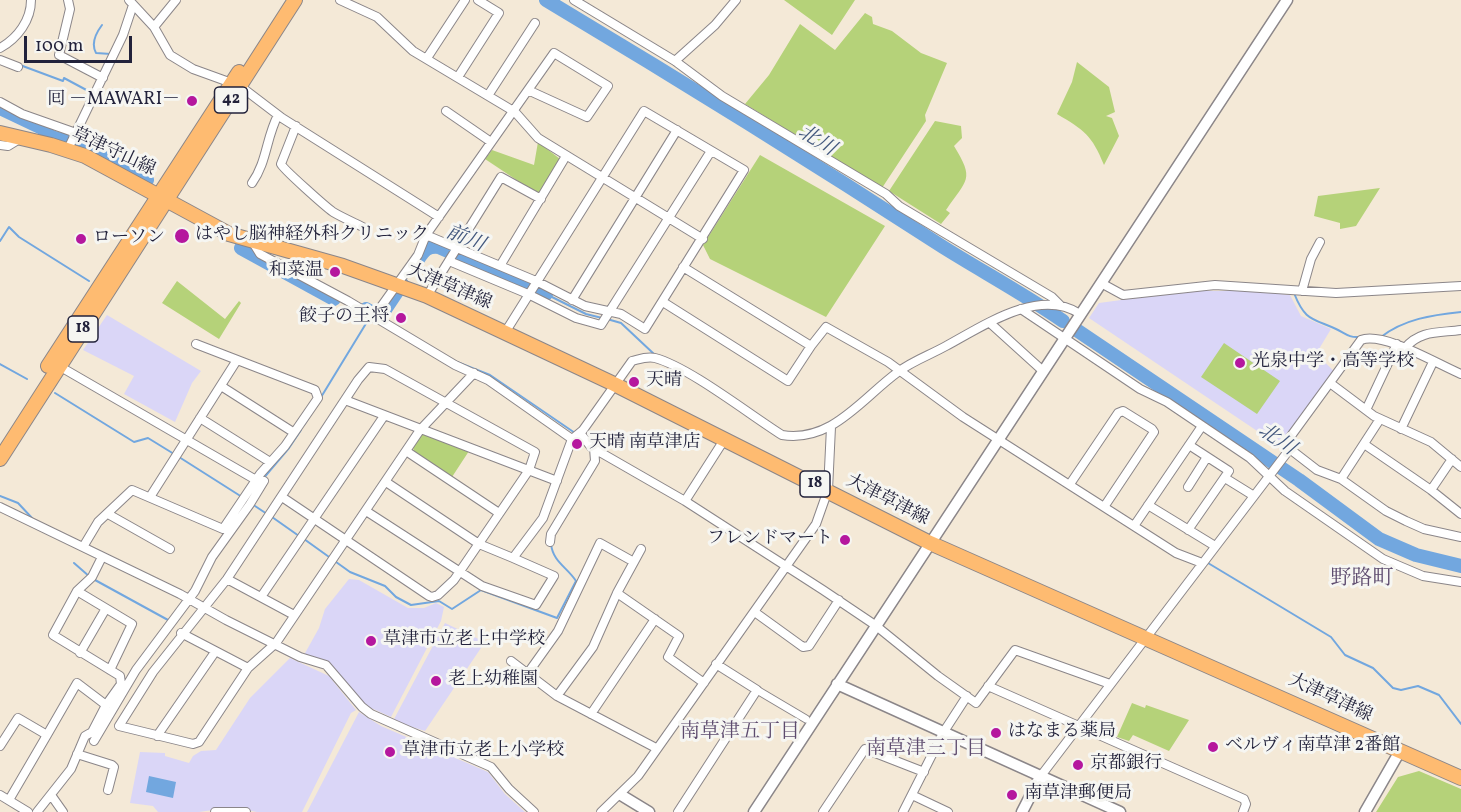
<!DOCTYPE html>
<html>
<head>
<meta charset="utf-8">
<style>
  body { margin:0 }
  #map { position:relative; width:1461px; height:812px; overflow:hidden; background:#f4e9d7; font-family:Vollkorn,serif }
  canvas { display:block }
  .scale { position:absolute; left:24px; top:36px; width:108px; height:27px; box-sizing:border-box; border:3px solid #22223b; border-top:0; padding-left:8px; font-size:18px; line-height:21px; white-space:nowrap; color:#22223b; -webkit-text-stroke:4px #f6f6f2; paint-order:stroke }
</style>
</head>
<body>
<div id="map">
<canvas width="1461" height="812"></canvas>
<div class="scale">100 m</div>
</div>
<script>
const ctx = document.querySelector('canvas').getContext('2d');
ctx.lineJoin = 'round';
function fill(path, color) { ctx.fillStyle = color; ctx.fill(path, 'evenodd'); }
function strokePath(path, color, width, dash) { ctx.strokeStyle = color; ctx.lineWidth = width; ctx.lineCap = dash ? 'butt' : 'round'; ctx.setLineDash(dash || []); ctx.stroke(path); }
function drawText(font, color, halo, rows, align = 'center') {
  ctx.font = font + ' Vollkorn,"Noto Serif JP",serif'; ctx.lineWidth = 6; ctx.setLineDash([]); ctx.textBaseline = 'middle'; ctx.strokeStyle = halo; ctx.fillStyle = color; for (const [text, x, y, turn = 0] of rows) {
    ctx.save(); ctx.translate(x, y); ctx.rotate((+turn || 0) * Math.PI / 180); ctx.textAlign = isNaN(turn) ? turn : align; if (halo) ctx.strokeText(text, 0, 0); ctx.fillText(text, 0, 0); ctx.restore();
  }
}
fill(new Path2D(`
  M1188 291H1253L1290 295 1301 316 1331 329 1316 354 1335 372 1278 445 1089 318 1099 303Z
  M107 315 201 371 192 383 175 422 124 394 134 376 83 350Z
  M349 579 359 580 408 608H424L436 603 444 607 441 621 391 717 362 704 341 678 304 655 319 628 325 609Z
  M445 623 485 642 425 731 393 721Z
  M290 658 329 676 356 710 351 713 302 812H257L233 807 199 812H158L153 806 130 803 140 752 165 753V756L189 763 193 756 201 751 216 750 250 698Z
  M359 712 381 726 488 772 505 794 525 812H307Z`), '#dad6f7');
fill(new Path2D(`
  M784 0H855L832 35Z
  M865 13 872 17 873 24 892 31 921 53 947 63 925 115 926 121 882 188 745 104 769 75 800 24 835 50Z
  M1077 62 1109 87 1115 112 1106 116 1112 118 1119 136 1104 165C1092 135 1084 130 1057 114L1072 82Z
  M935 121 961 126 962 138 954 146C975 180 967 179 946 210L950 213 941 224 889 191Z
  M538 142 560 159 541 191 536 193 485 159 492 150 534 165Z
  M760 155 885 226 826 317 710 259 703 245Z
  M1380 188 1356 226 1340 229V223L1314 216 1318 196Z
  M177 281 225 319 239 301 241 303 219 339 162 303Z
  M1224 343 1280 381 1257 414 1201 377Z
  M421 435H428L469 451 452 477 414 452 413 447Z
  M1132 703 1145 708 1146 705 1189 720 1169 751 1133 735 1129 741 1117 737Z
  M1419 771 1461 789V812H1376L1398 777Z`), '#b5d279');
fill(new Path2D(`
  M149 776 176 782 173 798 146 792Z`), '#72a7df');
strokePath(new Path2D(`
  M102 25C96 33 91 44 96 53L111 54
  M20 65 63 81 64 78 92 93
  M0 241 9 227 19 237 89 281
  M1294 293C1305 321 1312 318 1336 329 1345 333 1349 338 1359 337
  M546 294 586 314 602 318
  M607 319 621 323 654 354
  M1381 337C1404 319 1432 315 1461 312
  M457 362 490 375 575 433
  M0 364 27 379
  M55 393 134 442 148 438 174 454
  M304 425 370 317
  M179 457 242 497
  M262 480 289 448 301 430
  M0 496 18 503 32 518
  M252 504 267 514
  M272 517 299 536
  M304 539 350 572 385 586 396 597 411 605 439 601 452 609 481 590 557 618 576 581C567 567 553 562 551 544
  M74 563 90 577
  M1208 563 1331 637 1345 655 1373 668 1393 688 1401 690 1418 686 1439 695 1461 724
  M95 580 168 620`), '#72a7df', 2);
strokePath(new Path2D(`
  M546 0C680 80 812 162 943 247 983 272 1024 294 1063 321
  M0 108 44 129 51 137 79 145 147 180
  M241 248 334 299
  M414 265C422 255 424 245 439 247L546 294
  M366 309 380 317 402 284
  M1078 331 1299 480 1379 539 1416 555 1461 566`), '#72a7df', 14);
const pedestrian = new Path2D(`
  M757 690 806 719`);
const minor = new Path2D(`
  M68 0 70 9 59 55 103 78
  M129 0 154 27 170 55 193 69 240 86 282 118 439 217
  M340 0 377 17 413 51 515 112 538 138 703 239
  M574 0 675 61 722 96 886 194 899 206 1052 297 1060 305
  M154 27 176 0
  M0 48C18 38 31 20 31 0
  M427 58 465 0
  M0 60 18 67
  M675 61 715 25 736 0
  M458 77 499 13 478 0
  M489 94 535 23
  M0 102 22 114 76 133
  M446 111 491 142
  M296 126 281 164C283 169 326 207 333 212 343 218 355 223 367 229
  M0 145 8 146 21 138
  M68 149 123 35 133 5
  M252 183C267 162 266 138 278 115
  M426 235 536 281 585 306 621 314 645 329 744 170 644 111 506 331
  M252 241 260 254 348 301 455 365 488 380 572 439
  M449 261 528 294 576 318 601 325 711 151
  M500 266 566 156
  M1101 283 1123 295 1215 285 1336 293 1461 286
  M1302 291 1311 259 1320 242
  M427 296 501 177 541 199
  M572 300 677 130
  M663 302 788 381 811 346 683 267
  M1021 309 1140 389 1167 402 1250 458 1285 491 1383 559 1423 576 1461 582
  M373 318 418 255 426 235 554 53 608 86 587 117 530 91
  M990 323 1043 371
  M811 346 826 327 888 362 963 417 1176 553 1202 563
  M1405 348C1420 330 1439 333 1461 330
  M59 366 256 480
  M1330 383 1374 416 1431 442 1461 467
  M221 386 293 432
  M345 400 557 481
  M1366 410 1397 344
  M200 418 270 462
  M1401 429 1433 362
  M580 433 591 447 685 501 823 590 875 625 938 676 976 703 1015 650 1110 684
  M1364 444 1431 490
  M1286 446 1317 470 1341 479 1386 511 1406 521 1424 529 1461 537
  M406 451 499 513
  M1452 459 1431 490 1461 514
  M1225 478 1254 496
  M1341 479 1380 419
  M386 482 479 544 513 558 543 518 572 439 583 430 632 361C640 359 647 356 655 358 689 367 750 415 782 435 832 443 862 398 898 372 912 361 930 355 946 346 983 326 1039 287 1080 314
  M1070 484 1118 413 1123 411 1152 429 1154 432 1104 507
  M1188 487 1207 457
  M150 497 237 360
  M282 497C331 530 380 563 429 596L432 597 438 595 454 580 529 470 535 452 385 369 369 367 358 380 227 579 153 672 119 726 193 744 199 742 248 668 276 643 420 430 474 373
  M685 501 724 440
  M1148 505 1215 546
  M0 507 180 594 226 620 300 657 326 665 362 707 371 714 491 767 509 789 534 812
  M366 511 482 586 536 605 554 576 513 558
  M108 514 170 549
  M1134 526 1202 426
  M1188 530 1229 471 1189 445
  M550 542 551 534 595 461 594 448
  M83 547 98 522 132 490 223 529 260 474 285 446 318 398 315 390 196 344
  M227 579 294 615
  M77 591 132 624 110 670
  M617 593 679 636 668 657 704 683
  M261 597 384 416
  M756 613 803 647 809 646 839 600
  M181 633 248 668
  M80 653 105 610
  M511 661 557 696 656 748
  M528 673 558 631 600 543 634 562
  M988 686 1244 799 1246 804 1243 812
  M557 696 593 647 617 593 641 549
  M591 714 655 619
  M157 736 215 652
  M94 741 136 670 195 591 212 557 250 504 264 481
  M0 746 18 718 47 735 77 683 106 705
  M77 754 112 765 114 767 108 790
  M1040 777 1286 454 1288 440 1361 340C1383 331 1439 365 1461 374
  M0 795 28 812
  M51 795 63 812
  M912 795 948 812
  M9 800 47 735
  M37 812 71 769 85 736 92 732 106 705 121 684 120 676 53 635 77 591 92 577 102 557
  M215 812H246
  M601 812 638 776 816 524 828 490 831 427
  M678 812 757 690 716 664
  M823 812 865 749 924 772
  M903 812 943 733 967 696`);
const tertiary = new Path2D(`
  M837 684 1120 812
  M621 795 649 812
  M754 812 1287 0
  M1022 812 1040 777
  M1365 812 1400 751`);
const primary = new Path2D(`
  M0 133 51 145 85 156 229 234 343 266 427 296 614 384 930 543 1461 778
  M48 366 239 72
  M0 459 295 0`);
strokePath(pedestrian, '#8b8689', 9);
strokePath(minor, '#8b8689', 10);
strokePath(tertiary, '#8b8689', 13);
strokePath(primary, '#8b8689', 16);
strokePath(pedestrian, '#fff', 7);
strokePath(minor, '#fff', 8);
strokePath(tertiary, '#fff', 10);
strokePath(primary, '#febb71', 14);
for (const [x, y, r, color] of [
  [192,101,6,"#b5179e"],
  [182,236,8,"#b5179e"],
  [81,239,6,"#b5179e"],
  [335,272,6,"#b5179e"],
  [401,318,6,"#b5179e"],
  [1240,363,6,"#b5179e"],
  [634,382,6,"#b5179e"],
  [577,444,6,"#b5179e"],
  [845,540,6,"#b5179e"],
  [371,641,6,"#b5179e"],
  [436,681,6,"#b5179e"],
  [996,733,6,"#b5179e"],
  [1213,747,6,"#b5179e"],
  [390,752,6,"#b5179e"],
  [1078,765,6,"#b5179e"],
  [1012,795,6,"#b5179e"]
]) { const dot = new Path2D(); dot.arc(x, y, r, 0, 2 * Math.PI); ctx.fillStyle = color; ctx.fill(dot); strokePath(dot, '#f6f6f2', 2); }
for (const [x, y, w] of [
  [231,100,33],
  [83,329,30],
  [815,484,30]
]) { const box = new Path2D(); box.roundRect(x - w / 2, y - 13, w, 26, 4.5); ctx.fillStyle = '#f6f6f2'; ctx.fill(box); strokePath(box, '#22223b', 1.5); }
drawText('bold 16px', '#22223b', null, [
  ["42",231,100],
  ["18",83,329],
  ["18",815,484]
]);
drawText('18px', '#22223b', '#f6f6f2', [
  ["囘 －MAWARI－",180,101,"right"],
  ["はやし脳神経外科クリニック",195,236],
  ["ローソン",93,239],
  ["和菜温",323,272,"right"],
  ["餃子の王将",389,318,"right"],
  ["光泉中学・高等学校",1252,363],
  ["天晴",646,382],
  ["天晴 南草津店",589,444],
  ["フレンドマート",833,540,"right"],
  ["草津市立老上中学校",383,641],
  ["老上幼稚園",448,681],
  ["はなまる薬局",1008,733],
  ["ベルヴィ南草津 2番館",1225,747],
  ["草津市立老上小学校",402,752],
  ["京都銀行",1090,765],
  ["南草津郵便局",1024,795]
], 'left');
drawText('18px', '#22223b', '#f6f6f2', [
  ["草津守山線",113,153,25],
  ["大津草津線",449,288,23],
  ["大津草津線",887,501,27],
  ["大津草津線",1330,699,25]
]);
drawText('italic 20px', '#42577d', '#f6f6f2', [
  ["北川",816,142,31],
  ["前川",465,240,22],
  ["北川",1276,441,34]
]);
drawText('20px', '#5d4b6e', '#f6f6f2', [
  ["南草津五丁目",740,733],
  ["南草津三丁目",926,750]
]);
drawText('21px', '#5d4b6e', '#f6f6f2', [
  ["野路町",1362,580]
]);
</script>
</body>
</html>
